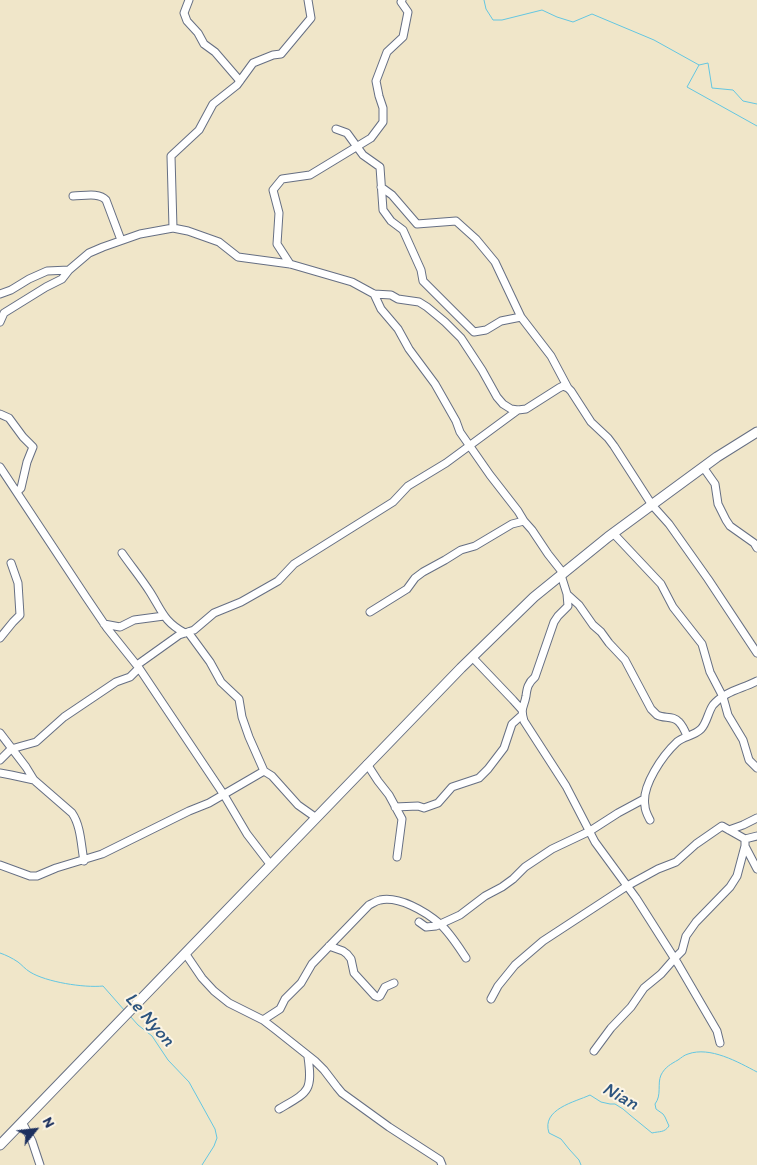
<!DOCTYPE html>
<html>
<head>
<meta charset="utf-8">
<style>
  body { margin:0 }
  #map { position:relative; width:757px; height:1165px; overflow:hidden; background:#f0e6c9; font-family:Itim,sans-serif }
  canvas { display:block }
  .north { position:absolute; left:10px; top:1105px; width:50px; height:50px; -webkit-text-stroke:4px #fcf5e5; paint-order:stroke; rotate:61deg; font-size:14px; font-weight:700; line-height:20px; text-align:center; color:#1b2f5e }
  .north::after { content:''; display:block; margin:auto; width:18px; height:22px; background:#1b2f5e; clip-path:polygon(50% 0,100% 100%,50% 72%,0 100%) }
</style>
</head>
<body>
<div id="map">
<canvas width="757" height="1165"></canvas>
<div class="north">N</div>
</div>
<script>
const ctx = document.querySelector('canvas').getContext('2d');
ctx.lineJoin = 'round';
function strokePath(path, color, width, dash) { ctx.strokeStyle = color; ctx.lineWidth = width; ctx.lineCap = dash ? 'butt' : 'round'; ctx.setLineDash(dash || []); ctx.stroke(path); }
function drawText(font, color, halo, rows, align = 'center') {
  ctx.font = font + ' Itim,sans-serif'; ctx.lineWidth = 4; ctx.setLineDash([]); ctx.textBaseline = 'middle'; ctx.strokeStyle = halo; ctx.fillStyle = color; for (const [text, x, y, turn = 0] of rows) {
    ctx.save(); ctx.translate(x, y); ctx.rotate((+turn || 0) * Math.PI / 180); ctx.textAlign = isNaN(turn) ? turn : align; if (halo) ctx.strokeText(text, 0, 0); ctx.fillText(text, 0, 0); ctx.restore();
  }
}
strokePath(new Path2D(`
  M484 0 486 9 493 20H502L542 10 557 17 573 22 592 14 654 40 699 65 687 87 757 126
  M699 65 708 63 712 88 733 90 743 101 757 104
  M0 953C6 955 12 958 18 962 22 965 25 969 30 972 46 982 84 988 103 986L125 1011
  M130 1016 138 1025 152 1036 168 1060 189 1082 215 1129 217 1138 214 1146 202 1165
  M581 1165 579 1160 569 1149 561 1139 549 1133C541 1109 575 1102 590 1095L601 1102 610 1104H615L623 1109 630 1115 652 1133C660 1131 664 1133 669 1126L665 1117 663 1114 656 1109 655 1104C662 1095 657 1084 661 1075 665 1067 671 1064 678 1060 681 1058 684 1055 688 1054 710 1046 738 1062 757 1072`), '#63c6e1', 1);
const minor = new Path2D(`
  M189 0 184 13 187 21 198 33 204 44 215 52 240 81
  M336 129 347 133 363 155 380 167 383 210 391 221 403 230 421 270 423 281 474 332 486 330 501 321 521 317
  M381 187 392 195 417 224 456 221 476 239 495 262 521 317 551 356 568 388 571 391 591 422 608 438 614 446 652 505 669 524 708 579 757 653
  M73 196C83 196 99 192 106 200L121 240
  M173 228 171 156 199 130 213 104 237 85 253 63 273 55 281 54 311 18 308 0
  M290 264 277 244 279 213 273 190 282 179 310 175 371 138 383 122V108L379 96 376 81 387 52 403 37 408 12 401 2 402 0
  M0 294 11 290 29 279 47 271 69 270 89 253 103 247 140 234 173 228 188 231 219 242 238 257 290 264 352 282 374 294 391 295 398 299 419 302 427 307 445 322 461 338 482 370 497 397 503 404 511 409 518 410 526 409 559 388 563 386 568 388
  M374 294 381 309 398 329 409 349 435 384 456 421 460 432 490 475 518 511 524 521 532 530 548 554 563 573
  M0 322 4 313 46 287 62 279 69 270
  M0 414 9 418 23 437 33 447 27 462 21 488 17 492
  M0 467 86 597 107 628 139 668 224 795 247 834 270 864
  M703 467 715 484 718 504 726 520 730 526 754 543 757 548
  M613 533 661 584 673 607 702 644 710 672 723 697 728 715 743 740 749 760 757 768
  M122 553C131 566 141 578 150 592 162 611 164 622 185 633
  M561 575 567 594 568 606 558 616 554 622 535 677C528 683 527 688 526 696 524 708 520 707 524 721L566 786 595 842 636 898 678 964 717 1031 720 1043
  M568 595 579 605 593 625 601 632 609 643 625 660 651 709C653 711 655 713 657 715 664 719 673 715 679 722 683 726 685 731 687 736
  M370 612 407 589 415 578 423 572 445 560 461 550 475 546 512 524 524 521
  M104 624 120 627 134 620 164 616
  M188 632 210 662 221 682 239 699 242 717 249 737 264 771 272 776 298 805 315 817
  M0 638 13 622 20 615 18 583 11 563
  M472 657 513 700 522 710
  M137 665 179 635 194 630 214 613 241 602 278 581 294 564 393 502 408 486 446 463 518 410
  M0 733 26 767 34 780 72 813C81 826 81 845 84 861
  M0 760 11 749 36 742 64 717 116 682 130 677 139 668
  M367 764 378 781 389 795 402 819 397 857
  M0 773 11 775 34 780
  M395 807 418 806 424 808 438 803 452 787 479 778 488 769 504 748 512 724 522 715
  M650 820C648 816 645 811 645 806 641 786 663 755 677 742 684 736 694 736 701 729 707 723 708 712 713 705 725 691 742 689 757 681
  M729 830 743 825 757 818
  M757 836 745 839V846L757 869
  M0 865 30 876H37L56 868 102 854 189 811 209 803 264 771
  M419 922 426 927 436 926 460 915 485 896 502 887 513 879 525 867 552 849 590 831 618 813 644 799
  M329 946 343 951 347 954 351 959 354 973 375 996 378 997 380 996 385 987 394 983
  M185 953 202 978 214 991 229 1003 263 1020 276 1030 315 1061 324 1070 337 1087 342 1093 389 1127 440 1160 442 1165
  M491 999 498 986 515 965 543 941 627 886 658 869 676 862 696 844 722 826 745 839
  M263 1020 280 1009 285 999 301 983 312 964 369 905C373 903 376 901 380 900 399 896 425 911 440 924 450 933 458 946 466 958
  M594 1051 611 1028 631 1007 644 988 661 974 675 958 682 951 686 936 696 922 730 887 737 876 745 846
  M279 1109C308 1092 313 1092 308 1057
  M22 1122 32 1141 40 1165`);
const major = new Path2D(`
  M0 1145 461 668 534 597 608 537 717 457 757 432`);
strokePath(minor, '#666f83', 9);
strokePath(major, '#666f83', 11);
strokePath(minor, '#fff', 7);
strokePath(major, '#fff', 9);
drawText('italic 19px', '#2d557f', '#fcf5e5', [
  ["Le Nyon",149,1020,49],
  ["Nian",620,1097,29]
]);
</script>
</body>
</html>
